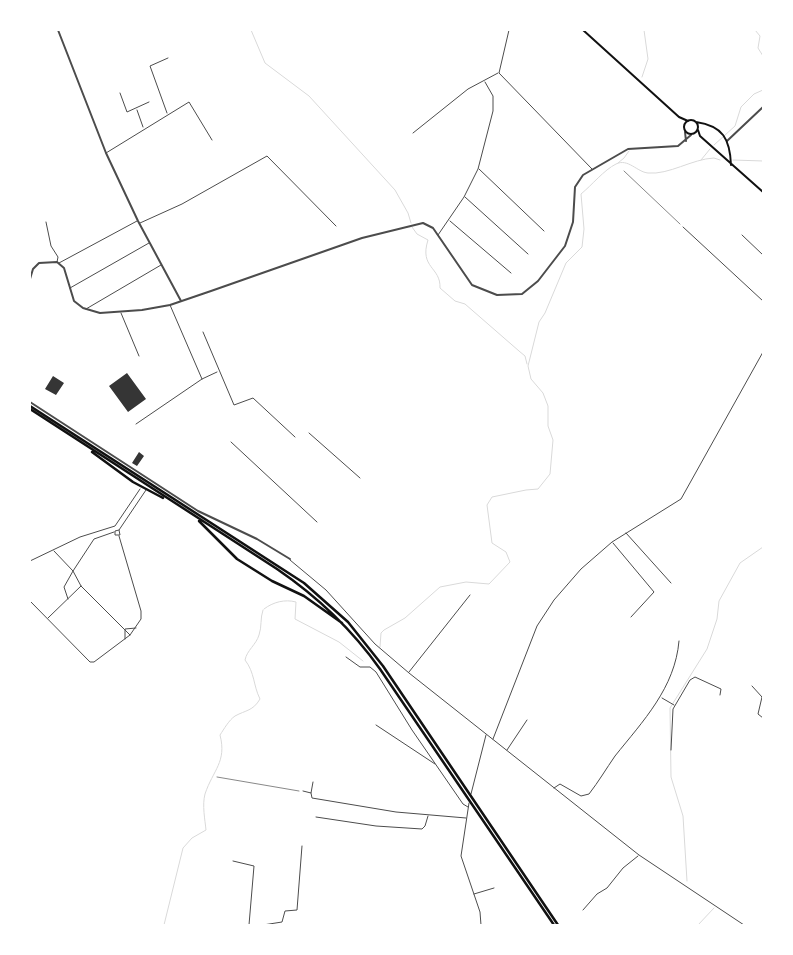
<!DOCTYPE html>
<html>
<head>
<meta charset="utf-8">
<style>
  body { margin:0 }
  #map { position:relative; width:793px; height:955px; overflow:hidden; background:#fff; font-family:"Varela Round",sans-serif }
  canvas { display:block }
  .frame { position:absolute; inset:0; border:31px solid #fff; pointer-events:none }
</style>
</head>
<body>
<div id="map">
<canvas width="793" height="955"></canvas>
<div class="frame"></div>
</div>
<script>
const ctx = document.querySelector('canvas').getContext('2d');
ctx.lineJoin = 'round';
function strokePath(path, color, width, dash) { ctx.strokeStyle = color; ctx.lineWidth = width; ctx.lineCap = dash ? 'butt' : 'round'; ctx.setLineDash(dash || []); ctx.stroke(path); }
function fill(path, color) { ctx.fillStyle = color; ctx.fill(path, 'evenodd'); }
strokePath(new Path2D(`
  M251 30 265 63 309 96 395 190 408 213 411 223
  M755 30 760 36 758 48 763 56
  M642 77 648 59 644 30
  M714 145 735 126 741 107 754 94 763 90
  M701 160 710 149
  M733 160 763 161
  M618 163 624 158 629 151
  M412 227 417 234 428 240C419 268 441 267 440 288L455 301 465 304 519 351 525 356 527 364
  M264 609C273 602 285 599 296 602L295 619 339 642 363 661
  M380 647 381 633 384 630 405 618 440 587 466 582 489 584 510 562 506 552 492 543 487 505 492 497 526 490 538 489 550 474 553 440 548 426V406L543 393 531 379 528 366 539 322 545 313 566 263 582 247 584 229 581 194C592 185 604 170 616 164 628 158 637 172 648 173 669 175 692 159 714 158L720 160
  M687 881 683 816 671 777 670 708 707 649 717 619 719 601 740 563 763 547
  M164 925 183 848 192 838 206 830C205 820 202 805 205 794 213 770 227 762 220 735 224 729 229 720 235 716 246 710 253 711 260 699 253 685 255 673 245 660 247 650 256 645 259 635 262 627 260 618 263 610
  M698 925 714 908`), '#d9d9d9', 1);
fill(new Path2D(`
  M127 373 146 399 128 412 109 386Z
  M53 376 64 383 56 395 45 389Z
  M139 452 144 456 137 466 132 463Z`), '#353535');
strokePath(new Path2D(`
  M624 171 680 224
  M217 777 299 791`), '#111', 0.5);
strokePath(new Path2D(`
  M509 30 499 73 592 169
  M120 93 127 112 149 102
  M137 110 143 127
  M167 113 150 66 168 58
  M413 133 468 89 498 73
  M106 153 189 102 212 140
  M479 169 544 231
  M465 197 528 254
  M450 221 511 273
  M46 222 51 246 58 257 57 262
  M140 223 182 204 267 156 336 226
  M683 227 763 301
  M438 235 464 197 478 169 493 111V96L485 82
  M742 235 763 255
  M59 263 137 221
  M70 288 149 243
  M170 305 202 379
  M86 309 161 265
  M121 313 139 356
  M203 332 234 405 253 398 295 437
  M136 424 202 379 217 372
  M309 433 360 478
  M231 442 317 522
  M119 530 115 531V535H120L119 530 146 490
  M114 532 94 539 73 571 81 586 130 635
  M626 533 671 583
  M613 543 654 592 631 617
  M54 551 73 571 64 587 68 599
  M290 560 326 590 375 644 409 673 639 855 744 925
  M30 561 80 537 115 526 140 489
  M30 601 90 662H94L130 635 141 619V611L119 536
  M48 618 81 586
  M125 639V629L136 628
  M346 657 360 667H370L376 672 412 730 463 804 468 807
  M409 672 470 595
  M752 686 762 697 758 714 763 718
  M662 698 674 705
  M376 725 435 764
  M493 739 537 626 554 600 581 569 612 542 681 499 763 352
  M507 750 527 720
  M671 750 673 709 690 680 695 677 721 689 720 695
  M554 788 560 784 581 796 589 794C599 781 606 769 615 756 643 721 675 688 679 641
  M303 791 311 793 313 782
  M311 793 312 798 396 812 466 818
  M471 794 486 735
  M469 803 461 856 480 912 481 925
  M316 817 376 826 422 829 425 826 428 816
  M233 861 254 866 249 925
  M474 894 494 888
  M583 910 597 894 607 888 623 868 638 856
  M263 925 282 922 285 911 297 910 302 846`), '#4c4c4c', 1);
strokePath(new Path2D(`
  M58 30 106 153 138 221 181 301
  M685 132 686 141
  M727 141 763 107
  M30 279 33 269 39 263 57 262 64 268 74 301 83 308 100 313 142 310 170 305 211 291 362 238 423 223 433 228 472 285 497 295 522 294 538 281 565 246 573 222 575 187 583 175 628 149 678 146 691 135
  M30 402 198 511 257 539 290 559`), '#4c4c4c', 2);
strokePath(new Path2D(`
  M583 30 679 117 688 121
  M684 127a7 7 0 1 1 14 0a7 7 0 1 1-14 0Z
  M696 122C723 126 730 139 731 165
  M698 130 700 136 763 192`), '#111', 2);
strokePath(new Path2D(`
  M30 406 304 583 348 622 383 666 558 925
  M30 409 277 569C318 597 351 628 380 669L554 925
  M92 452 133 482 163 498
  M199 521 237 559 272 581 304 596 342 623`), '#111', 2.5);
</script>
</body>
</html>
